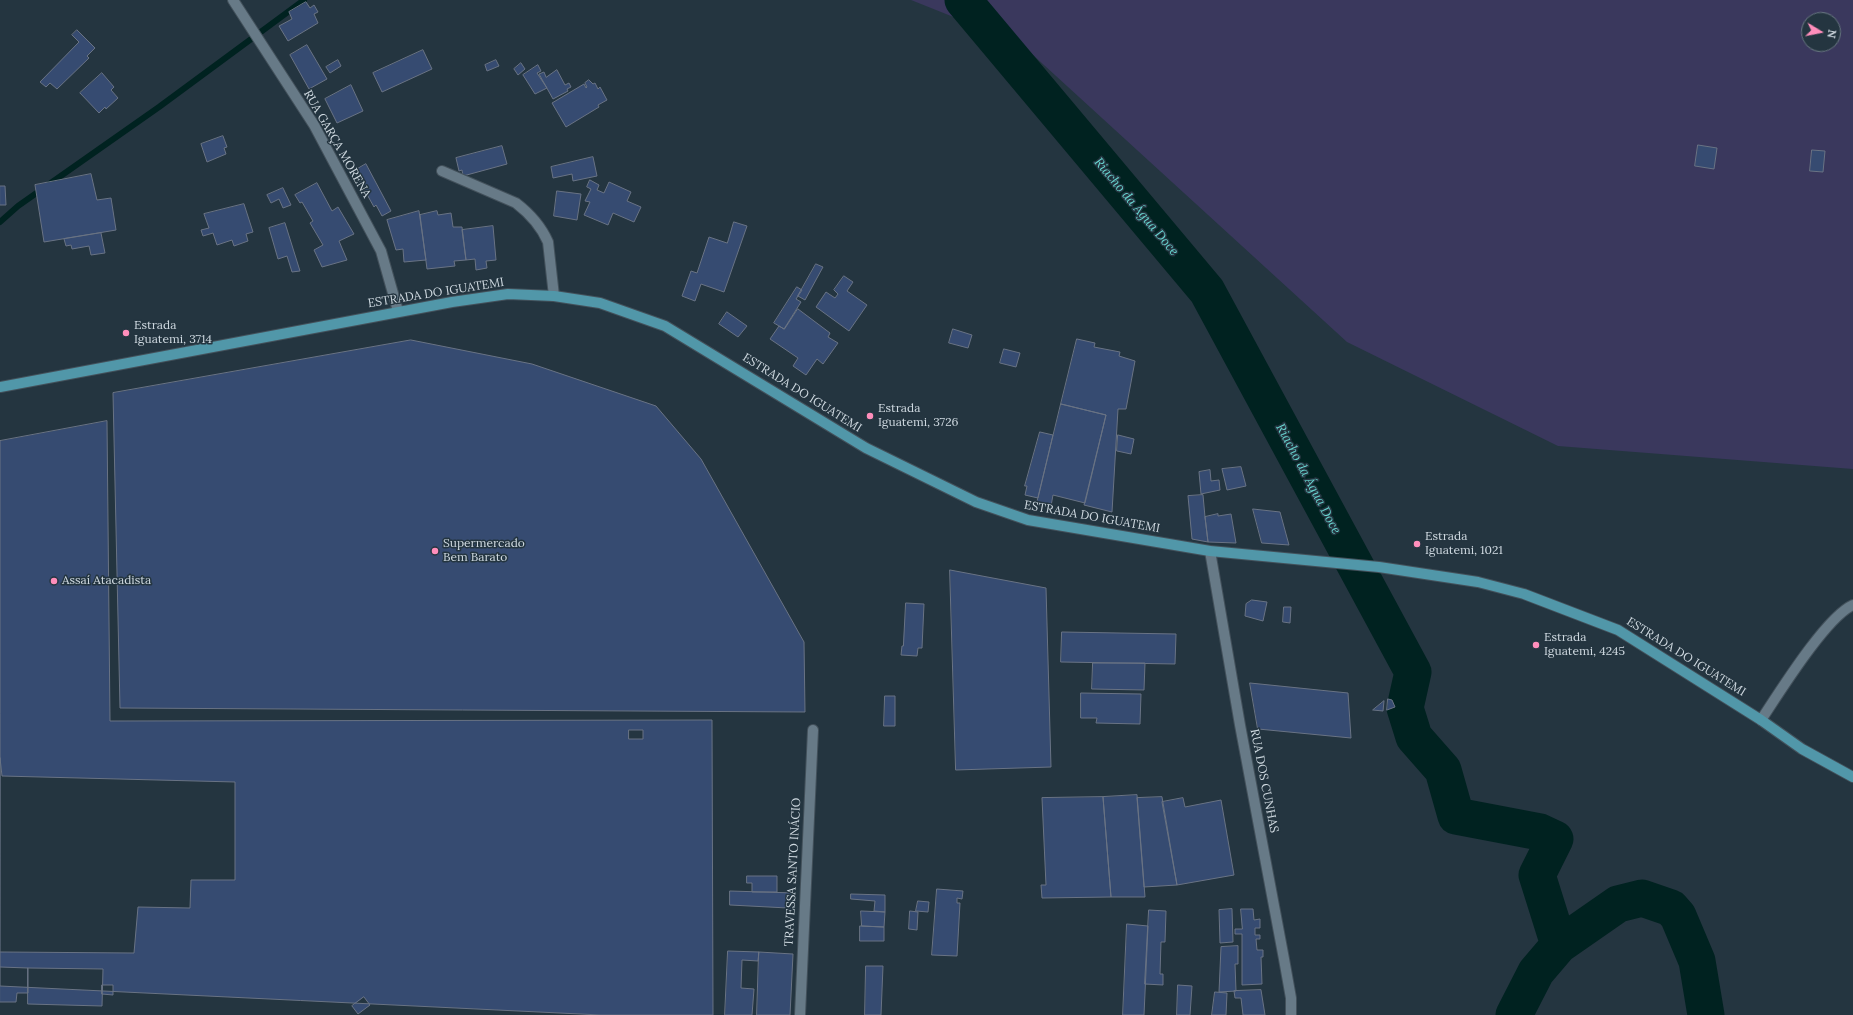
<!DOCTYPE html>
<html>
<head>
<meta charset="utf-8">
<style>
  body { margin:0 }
  #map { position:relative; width:1853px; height:1015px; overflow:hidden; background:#243540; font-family:Lora,serif }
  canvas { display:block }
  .north { position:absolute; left:1801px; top:12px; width:40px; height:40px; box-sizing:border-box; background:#243540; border:1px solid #687780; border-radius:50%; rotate:100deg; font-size:11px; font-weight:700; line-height:16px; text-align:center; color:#cfd9e0 }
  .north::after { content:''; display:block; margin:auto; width:14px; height:18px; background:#ff8ebb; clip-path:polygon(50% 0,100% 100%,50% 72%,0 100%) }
</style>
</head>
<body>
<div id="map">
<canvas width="1853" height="1015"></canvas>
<div class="north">N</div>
</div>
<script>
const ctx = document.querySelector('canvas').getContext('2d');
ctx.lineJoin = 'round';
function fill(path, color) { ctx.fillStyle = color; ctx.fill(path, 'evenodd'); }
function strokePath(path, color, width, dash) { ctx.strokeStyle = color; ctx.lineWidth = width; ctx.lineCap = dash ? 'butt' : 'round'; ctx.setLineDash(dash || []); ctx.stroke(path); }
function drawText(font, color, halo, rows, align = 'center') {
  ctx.font = font + ' Lora,serif'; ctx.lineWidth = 3; ctx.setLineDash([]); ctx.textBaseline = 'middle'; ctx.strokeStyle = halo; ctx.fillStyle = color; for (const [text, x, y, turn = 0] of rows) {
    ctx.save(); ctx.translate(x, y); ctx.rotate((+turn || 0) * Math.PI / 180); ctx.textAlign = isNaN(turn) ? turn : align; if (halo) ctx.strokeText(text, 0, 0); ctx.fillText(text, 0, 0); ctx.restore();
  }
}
fill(new Path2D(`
  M911 0H1853V469L1558 446 1347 342 1021 44ZM1809 20H1833V44H1809Z`), '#3a385d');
strokePath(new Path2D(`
  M0 222 18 206 159 107 304 0`), '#002220', 6);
strokePath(new Path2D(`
  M963 0 1207 291 1413 672 1405 708 1414 737 1443 770 1456 816 1540 832 1555 839 1537 875 1559 945
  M1514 1015 1536 972 1559 945 1618 904 1642 898 1671 908 1678 916 1697 961 1706 1015`), '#002220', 37);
const building = new Path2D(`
  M306 2 310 8 314 5 318 12 314 14 318 23 288 41 279 26 292 19 289 12Z
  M77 30 95 48 87 56 89 58 57 89 50 83 46 87 40 82 79 42 72 35Z
  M307 45 327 79 309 89 290 55Z
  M423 50 432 69 382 92 373 73Z
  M338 60 341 66 330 73 326 67Z
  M496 60 499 66 487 71 485 65Z
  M521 63 525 69 518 75 514 69Z
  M538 65 541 71 537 73 547 88 535 94 523 75Z
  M557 70 565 85 569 83 571 87 567 89 568 91 553 99 539 74 544 72 546 77Z
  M102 73 114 87 111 90 118 98 106 109 105 107 99 113 80 93Z
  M589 80 593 84 595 83 598 89 600 87 607 100 598 105 599 107 566 127 552 103 584 84 586 88 587 87 585 83Z
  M351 85 363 111 337 123 325 99Z
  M223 136 227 147 224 148 226 154 207 162 201 144Z
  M1698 145 1717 148 1714 169 1695 166Z
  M502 146 507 164 463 176 462 170 459 171 456 158Z
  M1812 150 1825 151 1823 172 1810 171Z
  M593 157 597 176 573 181 572 174 553 178 551 167Z
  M366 164 391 211 382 216 376 205 374 207 354 171Z
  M91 174 97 200 111 198 116 230 44 242 35 185Z
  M590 180 599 185 597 190 604 193 609 182 631 192 627 201 641 207 634 222 613 213 608 225 584 215 590 202 585 201 591 189 587 187Z
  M317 183 332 211 338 207 354 234 339 241 347 260 322 267 314 250 323 245 310 223 313 221 302 202 300 203 295 195Z
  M0 186H5L6 205H0Z
  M283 188 291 205 283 208 279 199 271 203 267 195Z
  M557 191 581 194 577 220 554 216Z
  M244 204 253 232 246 234 248 241 234 246 232 240 217 245 213 233 203 236 201 230 209 228 204 214Z
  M419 211 426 260 404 262 403 249 396 250 387 220Z
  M437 211 438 215 451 213 453 227H462L466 260 454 261 455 266 427 269 420 215Z
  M734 222 747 226 724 292 701 284 695 301 682 296 691 271 697 273 709 237 727 243Z
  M285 223 300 271 292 272 287 256 278 259 269 228Z
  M493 226 496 260 486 261 487 268 476 270 475 259 466 260 462 230Z
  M101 233 105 253 91 255 89 246 72 249 71 245 66 246 64 239Z
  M816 264 823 267 805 300 798 296Z
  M844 276 853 282 847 291 867 305 849 331 816 307 826 292 835 298 838 294 834 290Z
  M797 287 802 290 796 299 801 302 784 329 774 323Z
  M798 309 830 333 828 337 838 343 823 364 817 359 806 375 793 366 798 358 770 339 779 326 784 329Z
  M727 312 747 326 738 337 719 324Z
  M953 329 972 335 968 348 949 343Z
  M1077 339 1095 343 1094 347 1120 352 1119 356 1135 361 1126 409H1118L1112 512 1084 505 1106 415 1061 404Z
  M411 340 532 364 656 406 701 459 804 642 805 712 120 708 113 393Z
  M1004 349 1020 353 1016 367 1000 363Z
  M1061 404 1106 415 1085 503 1053 495 1051 506 1037 503Z
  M107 421 110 721 712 720 713 1015H601L0 986V441Z
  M1040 432 1053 435 1038 498 1025 495 1027 486H1025Z
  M1118 435 1134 439 1131 454 1117 451Z
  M1241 467 1246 486 1227 490 1222 469Z
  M1210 470 1211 481 1219 480 1220 490 1201 494 1199 472Z
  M1203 495 1205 517 1208 542 1192 539 1188 496Z
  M1253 509 1280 512 1289 545 1262 543Z
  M1218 514V516L1231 514 1236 543 1208 542 1205 517Z
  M950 570 1046 588 1051 767 956 770Z
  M1252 600 1267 602 1263 621 1245 616 1246 604Z
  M906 603 924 604 922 648H918L917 656 901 655 902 646H903Z
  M1284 607H1291L1290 623 1283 622Z
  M1062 632 1176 634 1175 664 1061 662Z
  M1093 663H1145L1144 690 1092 689Z
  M1250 683 1348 693 1351 738 1258 729Z
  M1081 693 1141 694 1140 724 1096 723 1097 718H1081Z
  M885 696H895V726H884Z
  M1388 699 1392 700 1395 707 1387 710Z
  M1384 701 1383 711 1373 710Z
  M629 730H643V739H629Z
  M0 758 2 776 235 782V880H191L190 908 138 907 134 953 0 952Z
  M1137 795 1145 897H1111L1103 797Z
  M1103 797 1111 897 1042 898 1041 885H1046L1042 798Z
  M1162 797 1177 885 1144 887 1137 798Z
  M1183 798 1185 807 1221 800 1234 875 1177 885 1162 802Z
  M747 876H777V892H752V883H747Z
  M937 889 963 891 962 899 957 898V903H960L957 956 932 955Z
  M730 891 795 893V908L788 912V908L730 905Z
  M851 894 885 895V912L874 911 875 901 851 899Z
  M918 901 929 902 928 912 916 911Z
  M1232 909 1233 942 1220 943 1219 910Z
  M1241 909H1253L1254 920 1260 919V928H1255V935H1260V939H1256L1257 950H1263V957H1261L1262 984 1242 985V934H1235V929H1242Z
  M1149 910 1166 911 1165 942H1161L1160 974H1163V985L1145 984Z
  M861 911 885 912 884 927 862 926Z
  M910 911 918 912 917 930 909 929Z
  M1127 924 1148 926 1144 1015H1123Z
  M860 926 884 927V941H860Z
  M1238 946V964H1235L1236 991 1219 992 1221 947Z
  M728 951 759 952 758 961 742 960 741 988 754 989 752 1015H725Z
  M759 952 793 954 790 1015H757Z
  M866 966H883L881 1015H865Z
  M0 967 28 968V993H17L16 1002H0Z
  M28 968 103 969 102 1006 28 1004Z
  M102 985H113V995L102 994Z
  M1178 985 1192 986 1190 1015H1177Z
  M1261 990 1265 1015H1243L1241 998H1235L1234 991Z
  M1215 992 1227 993 1226 1015H1212Z
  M364 997 370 1005 358 1014 352 1006Z`);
fill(building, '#364b71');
strokePath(building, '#697384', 1);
const minor = new Path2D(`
  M233 0 314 125 381 251 398 311
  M442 171 516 203C529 213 541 226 548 242L554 296
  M1210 551 1240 725 1284 959 1291 998V1015
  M800 1015 813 730`);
const tertiary = new Path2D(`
  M1761 720C1779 693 1826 617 1853 605`);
const primary = new Path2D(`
  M0 387 452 302 508 294 554 296 600 303 665 326 866 448 976 502 1028 520 1210 551 1379 567 1478 582 1524 594 1618 630 1761 720 1802 749 1853 777`);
strokePath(minor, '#43515b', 12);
strokePath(tertiary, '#43515b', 12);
strokePath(primary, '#43515b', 12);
strokePath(minor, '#677a87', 10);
strokePath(tertiary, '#677a87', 10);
strokePath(primary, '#5197a9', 10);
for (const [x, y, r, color] of [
  [126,333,4,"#ff8ebb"],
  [870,416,4,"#ff8ebb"],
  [1417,544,4,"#ff8ebb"],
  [435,551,4,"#ff8ebb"],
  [54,581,4,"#ff8ebb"],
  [1536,645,4,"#ff8ebb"]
]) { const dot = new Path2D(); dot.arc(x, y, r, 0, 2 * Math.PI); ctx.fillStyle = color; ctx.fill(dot); strokePath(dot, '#243540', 1.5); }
drawText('12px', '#cfd9e0', '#243540', [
  ["RUA GARÇA MORENA",337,144,60],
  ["ESTRADA DO IGUATEMI",436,293,-9],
  ["ESTRADA DO IGUATEMI",802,393,32],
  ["ESTRADA DO IGUATEMI",1092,517,10],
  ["ESTRADA DO IGUATEMI",1686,657,32],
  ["RUA DOS CUNHAS",1264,781,79],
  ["TRAVESSA SANTO INÁCIO",793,872,-87]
]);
drawText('12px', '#cfd9e0', '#243540', [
  ["Estrada",134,326],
  ["Iguatemi, 3714",134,340],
  ["Estrada",878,409],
  ["Iguatemi, 3726",878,423],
  ["Estrada",1425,537],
  ["Iguatemi, 1021",1425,551],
  ["Supermercado",443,544],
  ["Bem Barato",443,558],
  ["Assaí Atacadista",62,581],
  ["Estrada",1544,638],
  ["Iguatemi, 4245",1544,652]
], 'left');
drawText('italic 13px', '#67d3ce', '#243540', [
  ["Riacho da Água Doce",1136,207,50],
  ["Riacho da Água Doce",1308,479,62]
]);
</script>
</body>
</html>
